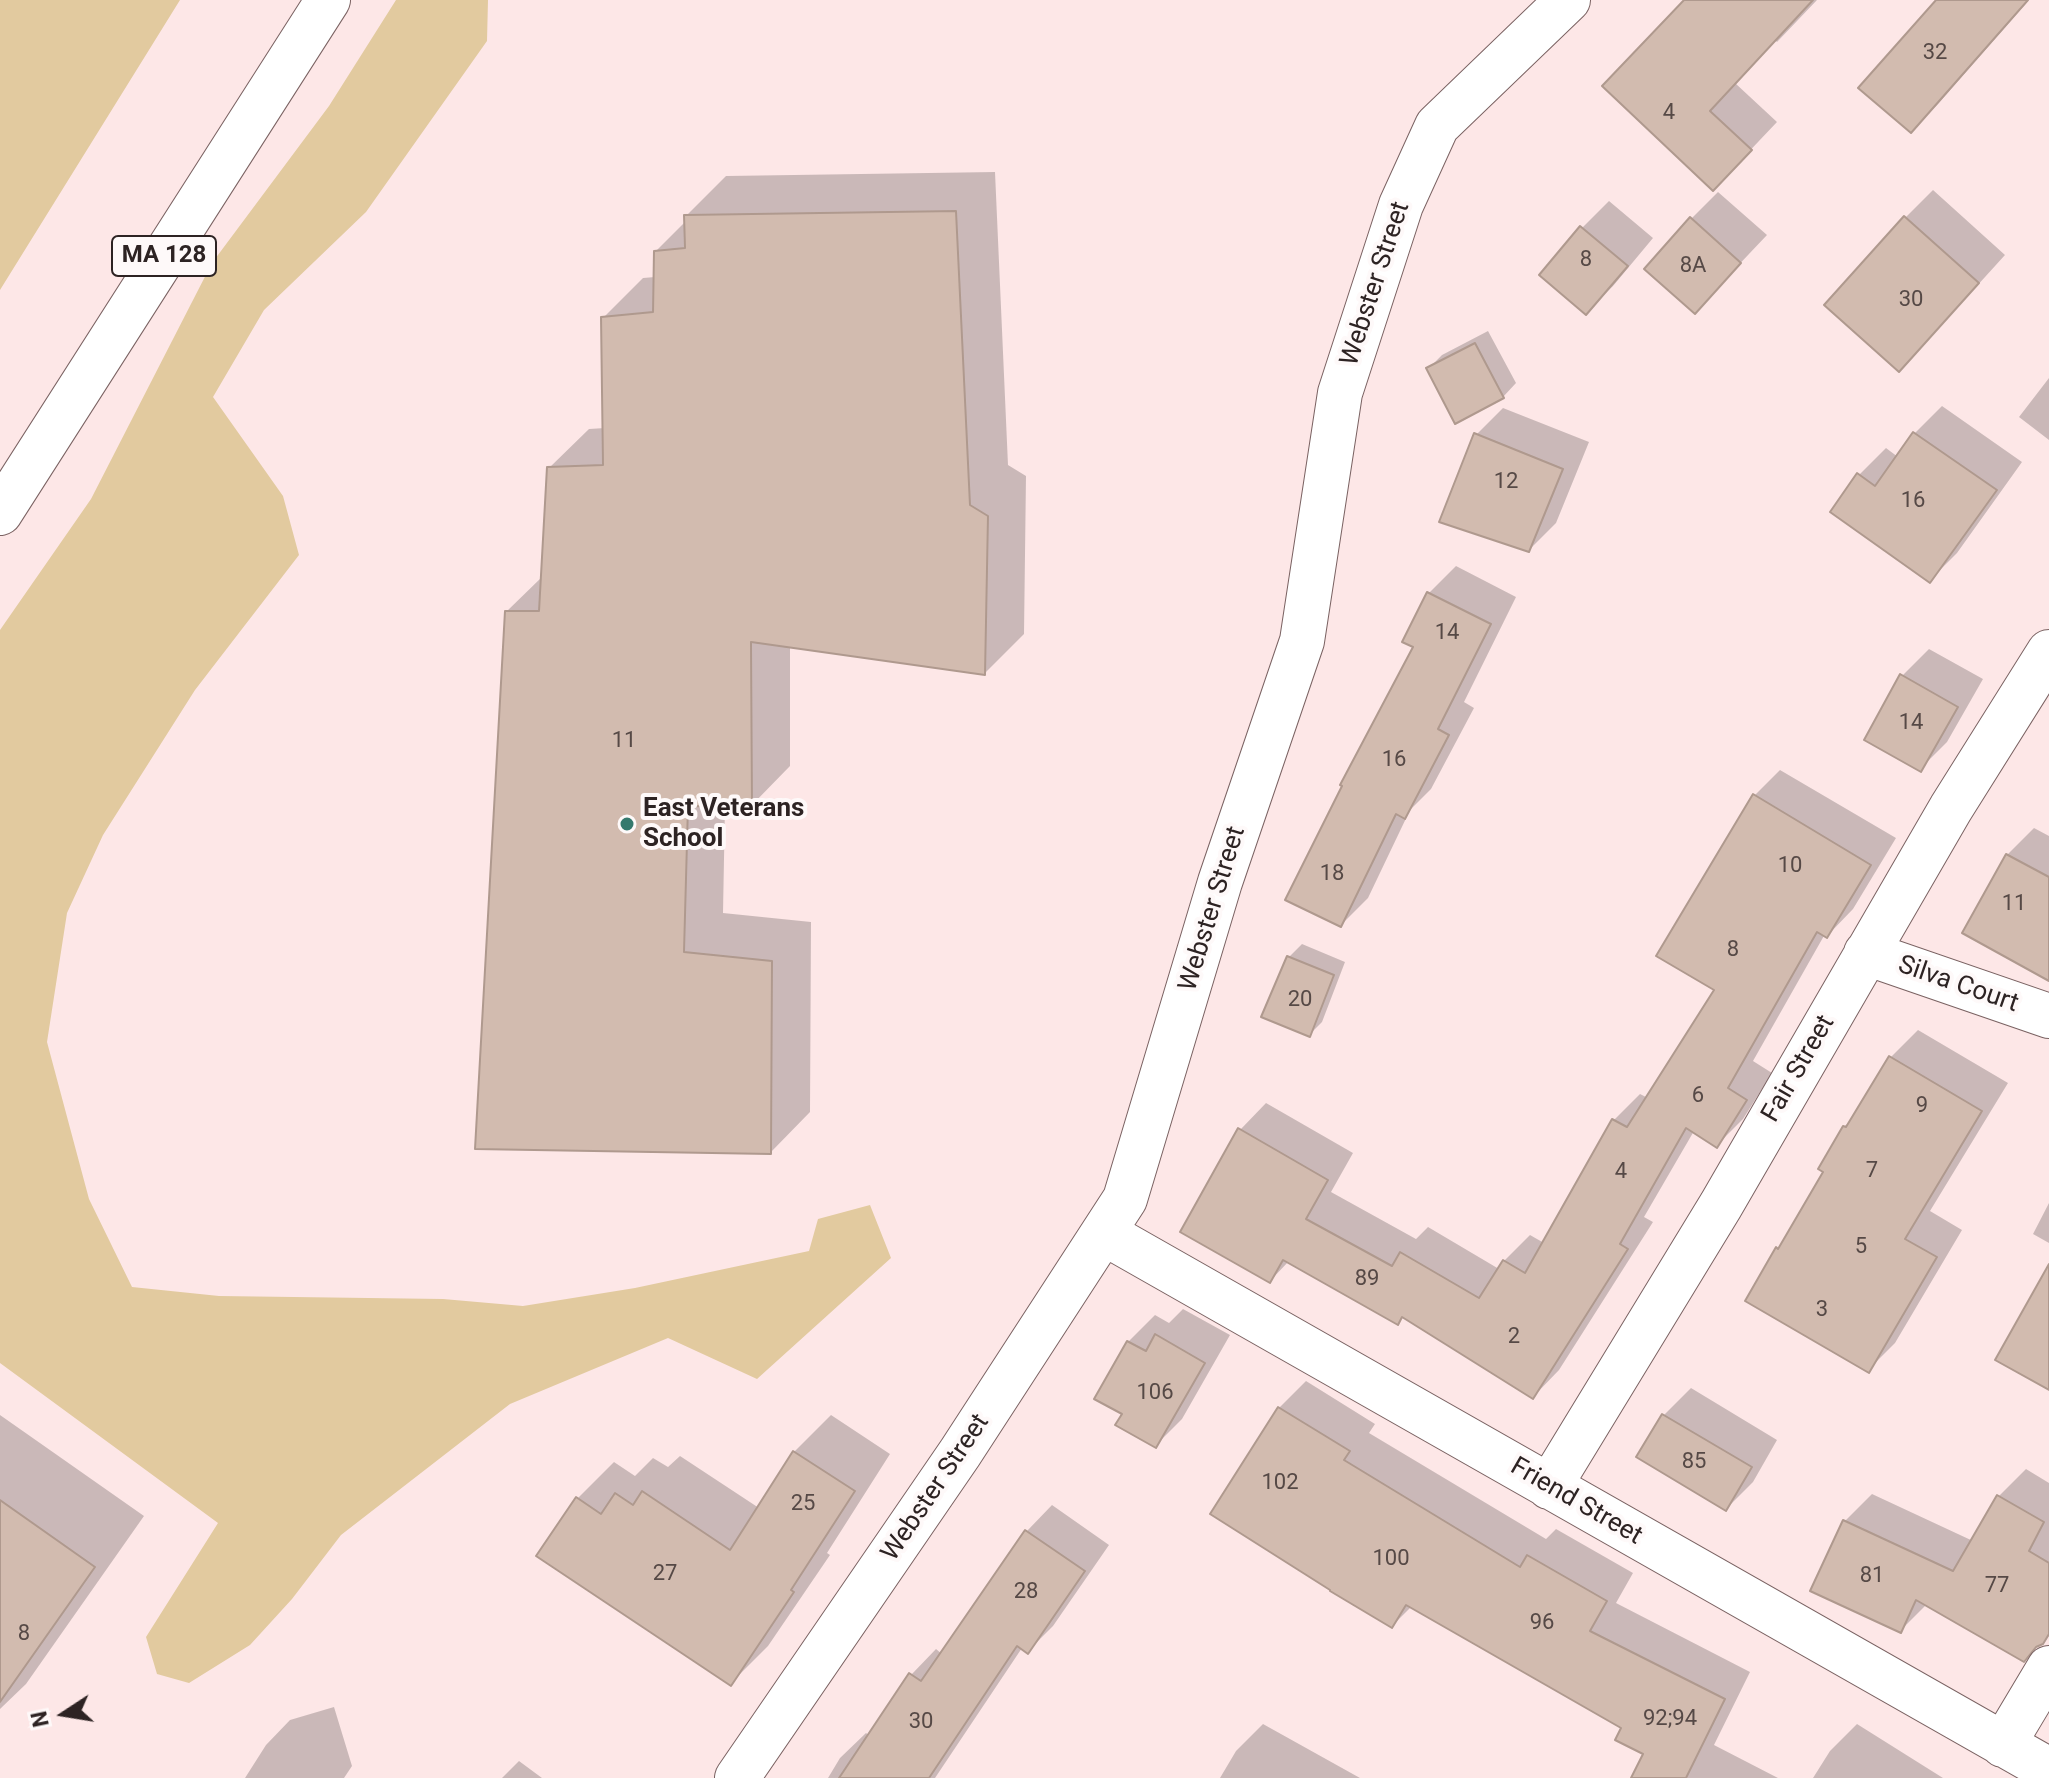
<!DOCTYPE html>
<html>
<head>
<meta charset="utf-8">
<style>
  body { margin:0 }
  #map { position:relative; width:2049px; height:1778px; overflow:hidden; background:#fde7e7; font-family:Roboto,sans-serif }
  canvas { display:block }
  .north { position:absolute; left:24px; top:1674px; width:80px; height:80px; -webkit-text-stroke:6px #fef9f9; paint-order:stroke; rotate:258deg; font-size:22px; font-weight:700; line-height:32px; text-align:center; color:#2d2323 }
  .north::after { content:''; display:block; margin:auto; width:28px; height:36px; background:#2d2323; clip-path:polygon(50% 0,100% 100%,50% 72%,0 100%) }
</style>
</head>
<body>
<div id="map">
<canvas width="2049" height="1778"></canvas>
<div class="north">N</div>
</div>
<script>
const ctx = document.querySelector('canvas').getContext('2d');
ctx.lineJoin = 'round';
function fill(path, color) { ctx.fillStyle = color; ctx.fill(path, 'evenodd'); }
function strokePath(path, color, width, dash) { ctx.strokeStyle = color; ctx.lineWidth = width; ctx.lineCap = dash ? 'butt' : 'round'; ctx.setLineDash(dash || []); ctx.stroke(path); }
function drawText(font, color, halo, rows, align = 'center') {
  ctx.font = font + ' Roboto,sans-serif'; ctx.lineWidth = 8; ctx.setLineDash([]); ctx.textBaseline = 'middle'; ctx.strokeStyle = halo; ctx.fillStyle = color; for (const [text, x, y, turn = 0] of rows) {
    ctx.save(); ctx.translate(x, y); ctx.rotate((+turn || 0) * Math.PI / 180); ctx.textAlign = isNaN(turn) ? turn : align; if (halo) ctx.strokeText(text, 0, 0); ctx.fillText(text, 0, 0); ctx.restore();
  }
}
fill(new Path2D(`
  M0 0H180L0 290Z
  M396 0H488L487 41 366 212 264 310 213 397 283 496 299 555 195 690 103 835 67 913 47 1042 89 1199 132 1287 219 1296 443 1299 523 1306 635 1288 809 1251 818 1219 870 1205 891 1258 757 1379 668 1338 510 1404 341 1535 292 1599 250 1645 189 1683 157 1674 146 1637 218 1523 0 1363V630L91 499 212 263 329 106Z`), '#e2ca9f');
fill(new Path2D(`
  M1723 0H1817L1777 42 1775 40 1735 83 1777 122 1740 161 1605 86Z
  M1939 0H2029L1938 104 1911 131Z
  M995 172 1008 465 1026 476 1024 634 985 673 790 646V766L751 806 725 805 723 913 811 922 810 1112 771 1152 506 612 543 576 549 468 589 429 605 428 603 318 643 278 655 277 656 251 686 221V216L726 176Z
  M1933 190 2005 255 1926 342 1899 369 1827 305 1906 217Z
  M1718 192 1767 235 1694 312 1691 219Z
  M1609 201 1653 238 1613 286 1586 312 1582 228Z
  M1488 331 1516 383 1503 397 1429 368 1442 355Z
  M2049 378V440L2019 417Z
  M1942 406 2022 462 1957 553 1930 580 1859 475 1886 448 1898 457 1915 433Z
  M1503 408 1589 442 1556 523 1529 550 1476 435Z
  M1456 566 1516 597 1464 702 1474 708 1431 789 1410 810 1368 898 1341 925 1429 593Z
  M1929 649 1983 679 1947 742 1920 769 1902 676Z
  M1780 770 1896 838 1853 909 1827 936 1825 934 1753 1061 1772 1073 1743 1119 1717 1145 1694 1131 1644 1217 1653 1222 1559 1370 1533 1397 1404 1316 1398 1322 1289 1261 1270 1281 1240 1130 1266 1103 1353 1153 1331 1192 1416 1239 1428 1227 1499 1269 1504 1261 1530 1235 1544 1243 1614 1120 1640 1094 1648 1098 1717 989 1754 796Z
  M2034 828 2049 836V978L2007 855Z
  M1302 944 1345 962 1322 1022 1309 1035 1289 957Z
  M1918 1030 2008 1083 1930 1211 1962 1230 1895 1343 1868 1370 1777 1249 1786 1239 1825 1171 1844 1127 1856 1115 1891 1057Z
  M2049 1203V1243L2033 1234Z
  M1183 1309 1230 1335 1182 1419 1155 1446 1125 1414 1128 1342 1155 1315 1169 1323Z
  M1306 1381 1375 1424 1369 1433 1546 1539 1556 1529 1633 1573 1616 1603 1750 1672 1714 1745 1778 1778H1633L1646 1753 1624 1727 1412 1606 1392 1626 1279 1408Z
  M1691 1388 1777 1440 1753 1482 1726 1509 1639 1457 1664 1415Z
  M0 1415 144 1516 26 1684 0 1709Z
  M831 1415 890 1454 827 1553 830 1555 768 1646 731 1683 577 1499 614 1462 635 1476 653 1458 668 1467 680 1456 759 1508 794 1452Z
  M2026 1469 2049 1483V1636L2042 1643 1927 1604 1900 1631 1813 1590 1845 1521 1872 1494 1973 1541 1999 1496Z
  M1052 1505 1109 1545 1053 1626 1028 1651 1022 1648 935 1778H828L840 1758 866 1733 870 1736 911 1675 936 1649 942 1654 1027 1531Z
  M334 1707 352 1766 344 1778H245L266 1745 290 1720Z
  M1263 1724 1360 1778H1220L1236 1751Z
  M1857 1724 1943 1778H1813L1830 1751Z
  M519 1761 542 1778H502Z`), '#0003');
const building = new Path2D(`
  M1684 0H1813L1710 111 1752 150 1713 191 1602 86Z
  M1936 0H2028L1911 133 1858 88Z
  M956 211 970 505 988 516 985 675 751 642 752 808 688 806 684 952 772 961 771 1154 475 1149 505 611H539L547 467 603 465 601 317 653 312 654 251 685 248 684 215Z
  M1904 216 1979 283 1899 372 1824 305Z
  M1690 217 1741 263 1695 314 1644 269Z
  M1580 226 1628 266 1586 315 1539 275Z
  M1475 343 1504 398 1455 424 1426 368Z
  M1913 432 1997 490 1930 583 1830 512 1857 473 1875 486Z
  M1474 433 1563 469 1529 552 1439 522Z
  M1427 592 1491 624 1438 729 1449 735 1405 819 1396 814 1341 927 1285 900 1342 786 1340 785 1413 647 1402 642Z
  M1900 674 1958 707 1921 772 1864 740Z
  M1753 794 1871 865 1827 938 1817 932 1728 1088 1747 1100 1717 1148 1686 1128 1620 1244 1628 1249 1533 1399 1402 1317 1398 1325 1283 1260 1270 1283 1180 1232 1238 1128 1328 1180 1306 1219 1392 1266 1400 1252 1479 1298 1503 1260 1525 1273 1612 1119 1627 1127 1714 990 1656 956Z
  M2006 854 2049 877V981L1962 933Z
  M1287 956 1334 975 1310 1037 1261 1017Z
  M1889 1056 1982 1111 1905 1239 1937 1257 1869 1373 1745 1301 1776 1247 1778 1249 1823 1172 1818 1169 1843 1126 1846 1127Z
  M2049 1264V1390L1995 1360Z
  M1155 1334 1205 1363 1156 1448 1115 1425 1122 1414 1094 1399 1127 1341 1146 1351Z
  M1278 1407 1350 1451 1344 1460 1520 1567 1527 1555 1607 1601 1590 1631 1725 1699 1686 1778H1631L1643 1754 1615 1740 1621 1728 1406 1605 1392 1628 1330 1591V1590L1210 1514Z
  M1662 1414 1752 1467 1726 1511 1636 1457Z
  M793 1451 855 1491 791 1590 794 1592 731 1686 536 1556 576 1497 601 1514 615 1493 633 1505 642 1491 730 1550Z
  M1997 1495 2044 1522 2029 1551 2049 1563V1634L2043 1644 2036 1647 2024 1662 1916 1600 1901 1633 1810 1591 1843 1520 1953 1571Z
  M0 1500 95 1567 0 1702Z
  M1025 1530 1085 1571 1028 1654 1017 1646 929 1778H839L909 1673 921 1681Z`);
fill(building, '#d2bbaf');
strokePath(building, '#af998e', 2);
const street = new Path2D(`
  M1866 953 2049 1016
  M1104 1233 2049 1770
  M1549 1487 1721 1205 1951 808 2049 652
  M2003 1745 2049 1668
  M737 1778 960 1453 1125 1199 1220 882 1302 641 1340 393 1401 205 1437 126 1568 0`);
const highway = new Path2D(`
  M0 513 328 0`);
strokePath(street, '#7a6262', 46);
strokePath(highway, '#7a6262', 46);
strokePath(street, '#fff', 44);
strokePath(highway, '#fff', 44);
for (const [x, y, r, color] of [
  [627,824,8,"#35796d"]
]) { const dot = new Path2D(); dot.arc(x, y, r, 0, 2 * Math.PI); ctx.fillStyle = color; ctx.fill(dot); strokePath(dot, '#fef9f9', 3); }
drawText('22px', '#564946', null, [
  ["32",1935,53],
  ["4",1669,113],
  ["8",1586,260],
  ["8A",1693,266],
  ["30",1911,300],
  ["12",1506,482],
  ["16",1913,501],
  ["14",1447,633],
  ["14",1911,723],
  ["11",624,741],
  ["16",1394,760],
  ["10",1790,866],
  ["18",1332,874],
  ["11",2014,904],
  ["8",1733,950],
  ["20",1300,1000],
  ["6",1698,1096],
  ["9",1922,1106],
  ["7",1872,1171],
  ["4",1621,1172],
  ["5",1861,1247],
  ["89",1367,1279],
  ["3",1822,1310],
  ["2",1514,1337],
  ["106",1155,1393],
  ["85",1694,1462],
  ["102",1280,1483],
  ["25",803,1504],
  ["100",1391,1559],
  ["27",665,1574],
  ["81",1872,1576],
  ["77",1997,1586],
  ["28",1026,1592],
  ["96",1542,1623],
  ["8",24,1634],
  ["92;94",1670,1719],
  ["30",921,1722]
]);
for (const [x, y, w] of [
  [164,256,104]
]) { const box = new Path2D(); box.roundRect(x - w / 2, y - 20, w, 40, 6); ctx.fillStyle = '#fef9f9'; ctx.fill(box); strokePath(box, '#2d2323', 2); }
drawText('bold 24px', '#2d2323', null, [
  ["MA 128",164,256]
]);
drawText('26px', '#2d2323', '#fef9f9', [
  ["Webster Street",1376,284,-72],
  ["Webster Street",1213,909,-73],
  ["Silva Court",1958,985,19],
  ["Fair Street",1799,1069,-60],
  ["Webster Street",936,1488,-56],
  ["Friend Street",1576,1502,30]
]);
drawText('bold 26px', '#2d2323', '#fef9f9', [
  ["East Veterans",643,809],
  ["School",643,839]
], 'left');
</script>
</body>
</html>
